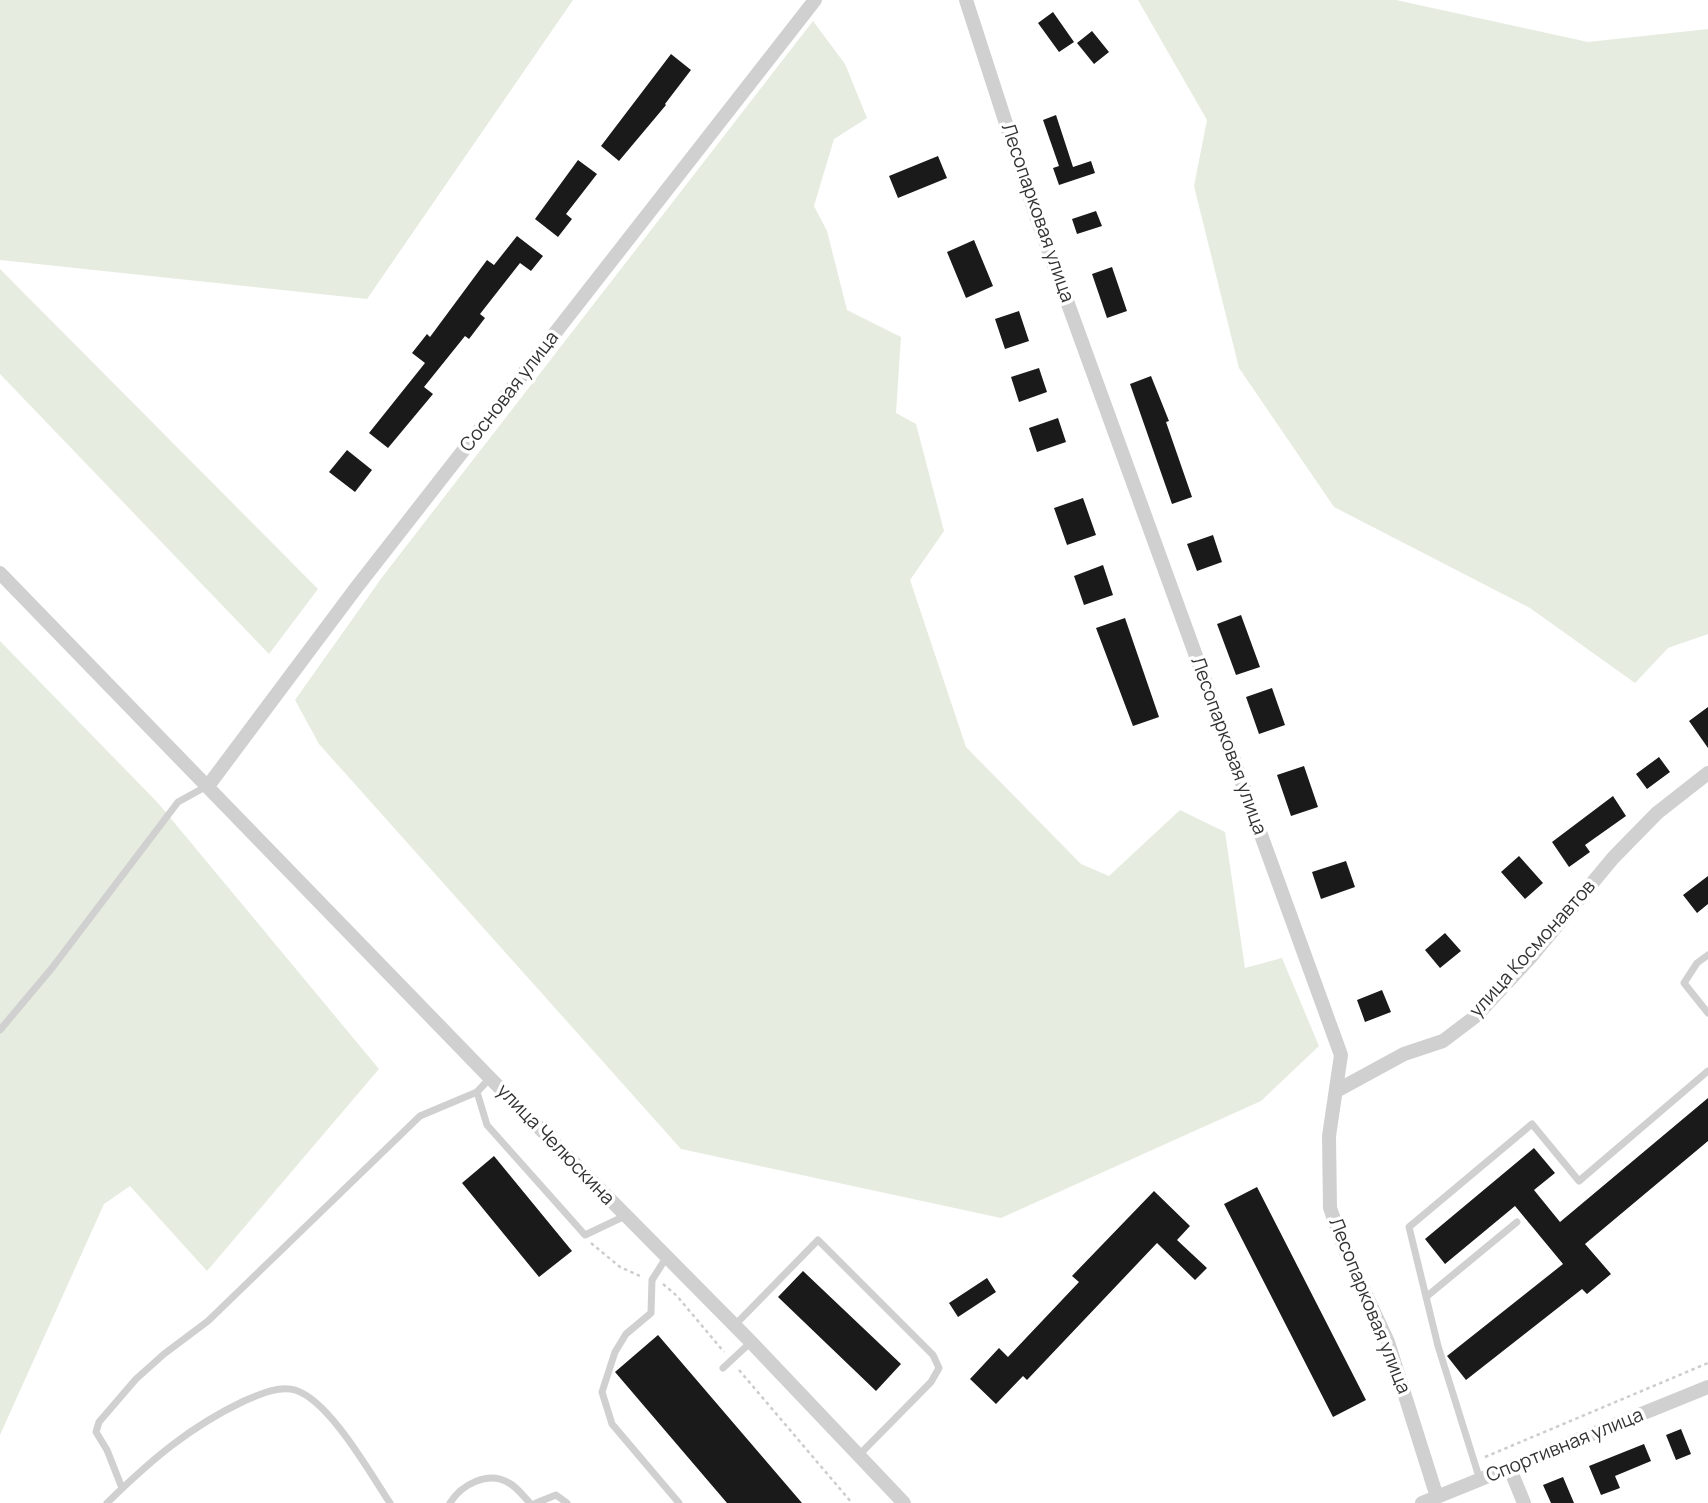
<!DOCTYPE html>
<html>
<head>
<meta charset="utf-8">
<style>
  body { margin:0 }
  canvas { display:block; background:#fff }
</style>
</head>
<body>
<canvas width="1708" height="1503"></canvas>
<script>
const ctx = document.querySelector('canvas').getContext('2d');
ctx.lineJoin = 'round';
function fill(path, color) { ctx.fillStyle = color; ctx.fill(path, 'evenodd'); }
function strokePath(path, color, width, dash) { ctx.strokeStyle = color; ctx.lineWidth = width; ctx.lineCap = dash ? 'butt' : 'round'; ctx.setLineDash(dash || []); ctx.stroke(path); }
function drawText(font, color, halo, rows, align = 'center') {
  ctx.font = font + ' Manrope,sans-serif'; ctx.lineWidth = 7; ctx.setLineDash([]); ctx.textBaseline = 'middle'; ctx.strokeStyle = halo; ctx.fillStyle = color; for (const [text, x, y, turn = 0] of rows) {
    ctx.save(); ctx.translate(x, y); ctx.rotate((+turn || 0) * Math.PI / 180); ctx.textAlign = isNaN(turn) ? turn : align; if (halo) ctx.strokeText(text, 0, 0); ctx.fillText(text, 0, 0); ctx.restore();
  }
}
fill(new Path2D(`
  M0 0H573L367 299 0 260Z
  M1138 0H1396L1588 42 1708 29V634L1668 648 1635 683 1530 608 1334 507 1239 368 1194 186 1207 120Z
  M813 21 845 64 867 118 834 139 814 206 827 231 847 310 901 337 896 413 916 424 944 531 910 580 966 747 1081 864 1109 876 1180 810 1225 832 1245 968 1282 958 1319 1046 1261 1101 1001 1218 681 1149 319 744 295 700 383 576Z
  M0 269 318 589 269 654 0 374Z
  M0 641 158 803 379 1069 207 1271 130 1186 104 1204 0 1435Z`), '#e6ecdf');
fill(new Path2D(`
  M1053 12 1074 42 1059 52 1038 23Z
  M1092 31 1109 52 1094 64 1077 43Z
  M671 54 691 70 665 104 666 105 619 161 601 146Z
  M1056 115 1073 167 1091 161 1095 173 1059 185 1053 168 1059 166 1043 120Z
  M938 156 947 178 898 198 889 176Z
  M578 160 597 174 566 214 572 219 558 237 535 219Z
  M1096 211 1102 226 1077 234 1072 219Z
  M517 236 543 256 531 271 520 263 480 314 485 318 469 339 465 336 424 387 433 394 388 448 369 433 425 363 412 353 427 334 430 337 487 260 494 265Z
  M974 240 993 286 966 298 947 252Z
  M1112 267 1127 311 1107 318 1092 274Z
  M1019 311 1029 341 1005 349 995 319Z
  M1039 368 1047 392 1019 402 1011 377Z
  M1151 376 1169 421 1166 422 1192 497 1172 504 1130 384Z
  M1058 418 1066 442 1037 452 1029 428Z
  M347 450 372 470 355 492 329 472Z
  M1083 498 1096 535 1067 545 1054 508Z
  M1213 535 1222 562 1197 571 1187 544Z
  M1103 565 1113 595 1084 605 1074 576Z
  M1241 615 1260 667 1236 675 1217 624Z
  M1125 618 1159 717 1133 726 1096 628Z
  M1272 688 1285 725 1259 734 1246 697Z
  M1708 707V748L1689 721Z
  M1659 757 1670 772 1647 789 1636 774Z
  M1304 766 1318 807 1291 816 1277 775Z
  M1613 796 1626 816 1585 845 1590 852 1569 867 1552 842Z
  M1519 856 1543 883 1525 899 1501 872Z
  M1346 861 1355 887 1321 899 1312 872Z
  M1708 876V904L1697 913 1683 895Z
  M1445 933 1461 951 1440 968 1425 950Z
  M1382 990 1391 1012 1365 1022 1357 1000Z
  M1708 1098V1141L1585 1244 1611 1274 1587 1294 1582 1289 1466 1380 1447 1356 1563 1264 1515 1206 1445 1264 1425 1239 1534 1148 1555 1173 1534 1190 1560 1222Z
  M494 1156 572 1251 539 1277 462 1183Z
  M1257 1187 1366 1400 1333 1417 1224 1204Z
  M1154 1191 1190 1226 1177 1240 1207 1268 1195 1280 1157 1243 1027 1380 1023 1376 996 1404 970 1379 999 1348 1008 1357 1079 1282 1072 1276Z
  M803 1271 901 1364 876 1391 778 1297Z
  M987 1278 996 1292 958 1317 949 1303Z
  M658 1335 802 1503H727L615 1372Z
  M1681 1429 1691 1454 1676 1460 1666 1435Z
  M1644 1444 1651 1461 1615 1476 1620 1488 1601 1495 1589 1466Z
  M1563 1477 1574 1503H1551L1543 1485Z`), '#1a1a1a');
strokePath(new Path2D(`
  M591 1243 620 1267 640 1276
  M663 1284 677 1296 724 1352
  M739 1370 852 1503
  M1485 1457 1708 1363`), '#cdcdcd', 2.5, [3.5, 3.5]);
strokePath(new Path2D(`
  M1708 955 1697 963 1684 983 1708 1013
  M0 1030 52 968 178 802 207 786
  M477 1092 487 1125 585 1235 625 1216
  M666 1258 652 1280 651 1313 626 1334 615 1352 602 1392 612 1424 679 1503
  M1426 1297 1517 1222
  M734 1326 818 1240 933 1355 939 1368 931 1382 859 1455
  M723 1368 751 1342
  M1480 1480 1438 1346 1409 1227 1532 1124 1579 1181 1708 1071
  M122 1488 107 1450 96 1432 99 1422 136 1379 164 1354 208 1321 420 1116 477 1092 490 1078
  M107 1503C150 1461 189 1427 244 1401 258 1395 279 1385 295 1390 329 1400 370 1473 390 1503
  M450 1503C461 1485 488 1470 509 1483 517 1487 524 1497 530 1503
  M536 1503 556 1495 567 1503`), '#d0d0d0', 7);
strokePath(new Path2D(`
  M966 0 1035 213 1341 1055 1329 1136 1330 1208 1345 1250 1388 1342 1437 1497
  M0 573 490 1078 751 1342 904 1503
  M208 786 356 588 815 0
  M1336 1091 1404 1054 1443 1041 1476 1016 1530 958 1613 858 1657 813 1708 773
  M1510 1469 1524 1503
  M1422 1503 1708 1387`), '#d0d0d0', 14);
drawText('19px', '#333', '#fff', [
  ["Лесопарковая улица",1037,213,71],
  ["Сосновая улица",510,392,-52],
  ["Лесопарковая улица",1228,746,70],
  ["улица Космонавтов",1533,949,-48],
  ["улица Челюскина",555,1145,46],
  ["Лесопарковая улица",1369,1306,68],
  ["Спортивная улица",1565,1446,-22]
]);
</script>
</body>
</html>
